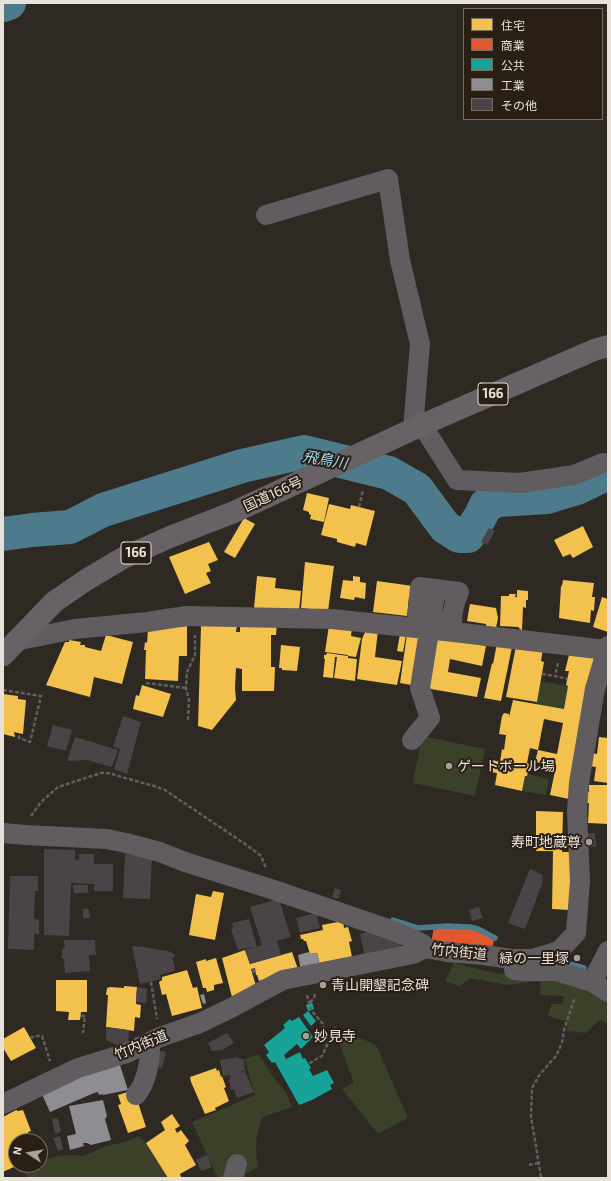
<!DOCTYPE html>
<html>
<head>
<meta charset="utf-8">
<style>
  body { margin:0 }
  #map { position:relative; width:611px; height:1181px; overflow:hidden; background:#2e2923; font-family:"Exo 2","Noto Sans JP",sans-serif }
  canvas { display:block }
  .frame { position:absolute; inset:0; border:4px solid #e8e1da; pointer-events:none }
  .legend { position:absolute; left:463px; top:8px; width:140px; height:112px; box-sizing:border-box; background:#291f15; border:1px solid #756d64; margin:0; padding:5px 7px; list-style:none; font-size:12px; color:#e8e1da }
  .legend li { display:flex; align-items:center; gap:8px; height:20px }
  .legend b { width:20px; border:1px solid #756d64 }
  .north { position:absolute; left:8px; top:1133px; width:40px; height:40px; box-sizing:border-box; background:#291f15; border:1px solid #756d64; border-radius:50%; rotate:282deg; font-size:11px; font-weight:700; line-height:16px; text-align:center; color:#e8e1da }
  .north::after { content:''; display:block; margin:auto; width:14px; height:18px; background:#a7a19a; clip-path:polygon(50% 0,100% 100%,50% 72%,0 100%) }
</style>
</head>
<body>
<div id="map">
<canvas width="611" height="1181"></canvas>
<div class="frame"></div>
<ul class="legend">
<li><b style="height:11px;background:#f2c14e"></b>住宅</li>
<li><b style="height:11px;background:#e4572e"></b>商業</li>
<li><b style="height:11px;background:#17a398"></b>公共</li>
<li><b style="height:11px;background:#8d8d92"></b>工業</li>
<li><b style="height:11px;background:#4b4446"></b>その他</li>
</ul>
<div class="north">N</div>
</div>
<script>
const ctx = document.querySelector('canvas').getContext('2d');
ctx.lineJoin = 'round';
function fill(path, color) { ctx.fillStyle = color; ctx.fill(path, 'evenodd'); }
function strokePath(path, color, width, dash) { ctx.strokeStyle = color; ctx.lineWidth = width; ctx.lineCap = dash ? 'butt' : 'round'; ctx.setLineDash(dash || []); ctx.stroke(path); }
function drawText(font, color, halo, rows, align = 'center') {
  ctx.font = font + ' "Exo 2","Noto Sans JP",sans-serif'; ctx.lineWidth = 4; ctx.setLineDash([]); ctx.textBaseline = 'middle'; ctx.strokeStyle = halo; ctx.fillStyle = color; for (const [text, x, y, turn = 0] of rows) {
    ctx.save(); ctx.translate(x, y); ctx.rotate((+turn || 0) * Math.PI / 180); ctx.textAlign = isNaN(turn) ? turn : align; if (halo) ctx.strokeText(text, 0, 0); ctx.fillText(text, 0, 0); ctx.restore();
  }
}
fill(new Path2D(`
  M541 681 568 686 564 709 536 704Z
  M422 736 485 749 475 796 413 783Z
  M528 774 549 779 546 795 522 791 525 776H527Z
  M454 963 495 973 530 977 549 978 576 985 608 1002V1023L600 1020 586 1033 567 1031 568 1022 548 1016 551 1004H562L564 996 540 995 541 983 539 981 507 985 470 978 460 986 445 981Z
  M333 1026 376 1045 408 1118 378 1134 342 1089 354 1083Z
  M259 1054 273 1077 286 1092 292 1107 263 1117C260 1120 260 1124 259 1128 255 1143 256 1153 258 1167L239 1177 219 1178 217 1176 192 1122 255 1095 247 1068 245 1059Z
  M139 1136 146 1143 168 1178H27L23 1168 32 1165H40V1162L57 1156 73 1155 83 1156 107 1146 124 1142Z`), '#3b4029');
fill(new Path2D(`
  M307 493 329 498 324 522 310 519 311 515 309 514V512L303 510Z
  M329 504 350 509 351 505 375 511 366 546 356 543 355 547 337 542V539L321 535Z
  M244 518 255 524 235 558 224 552Z
  M583 526 593 547 573 558 570 554 563 557 554 540Z
  M209 542 218 560 208 564 211 571 206 573 211 583 185 594 169 557Z
  M305 562 334 566 328 611 301 608Z
  M257 576 276 578 275 588 301 591 299 611 254 608Z
  M353 576 360 577V582L366 583 365 599 355 597 354 600 340 598 343 580 353 581Z
  M563 580 594 583 592 597H595L594 611 591 610 590 623 559 618 561 586H562Z
  M377 581 420 587 419 598 409 597 407 616 373 612Z
  M517 590 528 591V600H526V608L523 607 522 631 518 627 500 626 501 596H509V594H516L515 597H517Z
  M602 597 608 599V632L593 627Z
  M470 604 496 608 498 618 496 628 486 627V624L467 621Z
  M240 623 277 624 276 635H271V667H275L274 691H242V669L236 668 235 688 236 700 212 730 198 726 201 626 237 625 236 632H240Z
  M329 625 352 628 351 636 361 638 356 657 348 656V655L325 652Z
  M187 626V656H179L178 681 145 679 146 650H144L145 642 147 643 148 630Z
  M367 628 378 630 375 657 402 661 397 685 357 679 362 639Z
  M400 634 406 635 403 652 397 651Z
  M407 634 424 636 417 686 400 683Z
  M106 635 133 642 122 684 94 677 90 697 46 685 65 642H69V640L81 642 80 645H85V647L101 651Z
  M434 637 486 646 482 666 450 659 448 672 481 678 477 697 425 688Z
  M497 643 512 647 501 701 484 698 492 663 493 664Z
  M281 645 300 647 297 671 282 670V668H279Z
  M516 646 543 649 541 661 544 662 537 702 506 697Z
  M570 651 595 657 569 799 550 795 556 766 535 762 538 750 557 754 563 723 544 719 538 750 530 748 527 763 530 764 527 776H525L522 791 495 785 497 773 490 772 492 760 500 762 502 749 504 750 506 735 499 734 502 716 504 713 509 714V717L513 700 564 709 568 686 566 685 569 671H565Z
  M327 653 348 656V658L357 659 355 681 334 678 337 657H335L333 678 323 677 325 659H324V655H326Z
  M142 685 171 694 163 717 133 709 136 695 139 696Z
  M3 694 18 696V699L26 700 23 734 14 732 15 737 3 734Z
  M599 737 608 738V783L594 781 596 767 590 766 592 753 597 754Z
  M589 785H608V824L588 823 589 803H586V792H589Z
  M536 811 563 812 562 852H572L569 910 552 909 553 851H536Z
  M213 891 224 893 215 940 189 935 196 894 211 897Z
  M343 921 344 928 348 927 352 941 349 942 352 957 320 965 317 953 310 954 306 941H304L303 939H301L300 935 323 930 322 925Z
  M245 950 250 964 292 952 298 969 259 981 257 975H256L255 968 251 969 257 989 233 1001 222 958Z
  M216 958 223 983 214 985V990L207 992 206 988H203L196 962 206 959V961Z
  M187 970 193 988 197 987 202 1008 172 1016 166 994 162 995 159 982 162 980V977Z
  M56 980H87V1012H81L80 1020H68L69 1012 56 1011Z
  M124 986 137 987 136 1004 141 1005 140 1018 135 1017 134 1031 106 1027 108 995H106L107 988 110 987 124 988Z
  M24 1027 36 1048 11 1061 3 1048V1039Z
  M216 1068 217 1071 219 1070 221 1077 222 1076 226 1087 224 1088 229 1101 215 1108 216 1110 205 1114 191 1082 190 1077Z
  M134 1090 146 1127 128 1133 118 1105 121 1104 118 1095Z
  M16 1110 18 1111 23 1110 31 1131 28 1132 31 1141H16V1166L5 1171H3V1117Z
  M172 1114 180 1126 175 1129 177 1133 181 1130 189 1141 185 1145 196 1165 180 1174 181 1177 180 1178H168L146 1143 165 1130 161 1122Z`), '#f2c14e');
fill(new Path2D(`
  M434 927 467 928 478 931 494 940 492 949 431 943Z`), '#e4572e');
fill(new Path2D(`
  M312 1002 314 1009 308 1011 306 1005Z
  M308 1011 316 1021 311 1026 303 1015Z
  M299 1017 313 1037 301 1049 297 1044 284 1055 286 1059 300 1052 303 1059 305 1058 311 1068 309 1069 313 1076 327 1070 334 1083 330 1085 332 1089 312 1100 299 1105 275 1062 272 1063 266 1055 269 1052 264 1045 285 1028 283 1025 290 1019 292 1021Z`), '#17a398');
fill(new Path2D(`
  M309 952 310 954 317 953 320 966 301 970 298 955Z
  M204 994 206 1003 203 1004 200 995Z
  M119 1062 128 1090 103 1095 102 1094 99 1095 98 1092 94 1093 50 1112 41 1092Z
  M103 1100 107 1116 105 1119 111 1140 91 1145 87 1143H83L84 1146 70 1150 67 1136 76 1134 69 1106Z`), '#8d8d92');
strokePath(new Path2D(`
  M393 920 418 928 447 926 470 927 478 929 495 938
  M562 962 584 968`), '#4d7b8c', 5.5);
strokePath(new Path2D(`
  M3 5 9 3
  M3 534 32 530 70 527 103 510 242 466 304 452 389 473 417 489 445 527 459 536H468L480 517 486 505 498 500 547 497 577 488 608 473`), '#4d7b8c', 34);
fill(new Path2D(`
  M489 528 495 531 487 545 481 542Z
  M123 716 141 722 127 774 114 769 120 749 113 747Z
  M53 725 72 730 66 751 47 746Z
  M75 737 118 750 112 767 87 760 67 761Z
  M595 833 596 847H584V834Z
  M44 849 75 850V860H79V854H94V864H113V891H94V884L71 883 69 936 44 935Z
  M125 854 152 856 150 899 123 898Z
  M530 869 543 875 542 884 525 929 508 923Z
  M10 876H38V891H35L34 919 39 920V934H34V950L8 949Z
  M73 885H88V893H74Z
  M335 888 341 890 338 899 332 897Z
  M279 899 291 937 277 941 281 955 250 964 245 950 254 947 238 950 231 929 233 928 232 923 249 919 257 947 262 945 250 907Z
  M479 907 483 918 472 921 469 910Z
  M83 909H89L90 918H83Z
  M316 913 320 928 300 933 296 918Z
  M374 931 399 939 401 949 365 957 360 934Z
  M64 940H95L96 955H89L90 971 65 973 64 959H62V949L65 948Z
  M132 946 144 947 172 952V954L174 953 175 957H172L175 969 174 971 160 975 161 979 140 984Z
  M137 987 147 989 146 1003 136 1002Z
  M106 1027 129 1030 128 1043 126 1044 117 1045 106 1040Z
  M227 1033 234 1043 222 1050 212 1051 208 1043Z
  M155 1050 166 1052 162 1068 151 1066Z
  M239 1057V1059H244L245 1071H241V1073L245 1071 254 1092 237 1098 234 1089 231 1090 229 1082 231 1075 223 1076 220 1060Z
  M58 1118 61 1132 55 1134 52 1119Z
  M60 1136 63 1149 58 1151 53 1138Z
  M207 1155 212 1167 201 1171 196 1160Z`), '#4b4446');
strokePath(new Path2D(`
  M359 507 363 490
  M558 663 555 676 567 679
  M542 674 555 676
  M146 683 186 688
  M3 690 41 696 30 742 19 738V733
  M188 720 189 700 186 688 187 672 195 655V635
  M31 816 41 802 58 787 101 773C111 772 119 777 129 779 141 783 153 785 165 790L248 846 261 856 266 868
  M253 969 255 975
  M151 982 157 1019
  M307 995 311 1010 323 1024 327 1045 322 1056 308 1064
  M310 1002 314 999 315 994 314 993
  M81 1016H85L83 1033
  M30 1038 36 1036H42L50 1061
  M529 1165 538 1163
  M541 1177 531 1116 532 1088 540 1074 556 1056 562 1043 564 1030 575 997`), '#635f5f', 2.5, [4, 2]);
strokePath(new Path2D(`
  M266 215 388 179 400 260 420 344 413 429
  M422 425 457 480 520 483 574 475 603 463
  M420 587 459 592C454 603 452 612 452 623L417 620Z
  M15 641 75 629 147 622 186 616 332 619 454 632 606 650H608
  M412 740 430 718 420 688 435 594
  M3 833 26 835 107 839 126 843 160 852 185 862 268 888 397 932 423 944 425 948
  M514 970 520 971H556L592 982 608 992
  M592 982 608 951
  M136 1095C147 1082 151 1059 150 1042
  M3 1104 78 1068 127 1053 160 1037 200 1023 231 1008 283 980 413 954 425 948 447 952 484 955 511 959H532L559 951 576 933 580 881 577 811 579 783 595 689 608 646
  M233 1178 237 1164`), '#605c5f', 20);
strokePath(new Path2D(`
  M3 655 54 602 86 580 123 558 170 537 234 512 422 425 594 350 608 346`), '#686266', 22);
for (const [x, y, r, color] of [
  [449,766,4,"#a7a19a"],
  [589,842,4,"#a7a19a"],
  [577,958,4,"#a7a19a"],
  [323,985,4,"#a7a19a"],
  [306,1036,4,"#a7a19a"]
]) { const dot = new Path2D(); dot.arc(x, y, r, 0, 2 * Math.PI); ctx.fillStyle = color; ctx.fill(dot); strokePath(dot, '#291f15', 1.5); }
for (const [x, y, w] of [
  [493,394,30],
  [136,553,30]
]) { const box = new Path2D(); box.roundRect(x - w / 2, y - 11, w, 22, 3); ctx.fillStyle = '#291f15'; ctx.fill(box); strokePath(box, '#e8e1da', 1); }
drawText('bold 13px', '#e8e1da', null, [
  ["166",493,394],
  ["166",136,553]
]);
drawText('14px', '#e8e1da', '#291f15', [
  ["国道166号",273,494,-25],
  ["竹内街道",459,952,6],
  ["竹内街道",141,1045,-22]
]);
drawText('14px', '#e8e1da', '#291f15', [
  ["ゲートボール場",457,766],
  ["寿町地蔵尊",581,842,"right"],
  ["緑の一里塚",569,958,"right"],
  ["青山開墾記念碑",331,985],
  ["妙見寺",314,1036]
], 'left');
drawText('italic 15px', '#9dddf6', '#291f15', [
  ["飛鳥川",325,460,10]
]);
</script>
</body>
</html>
